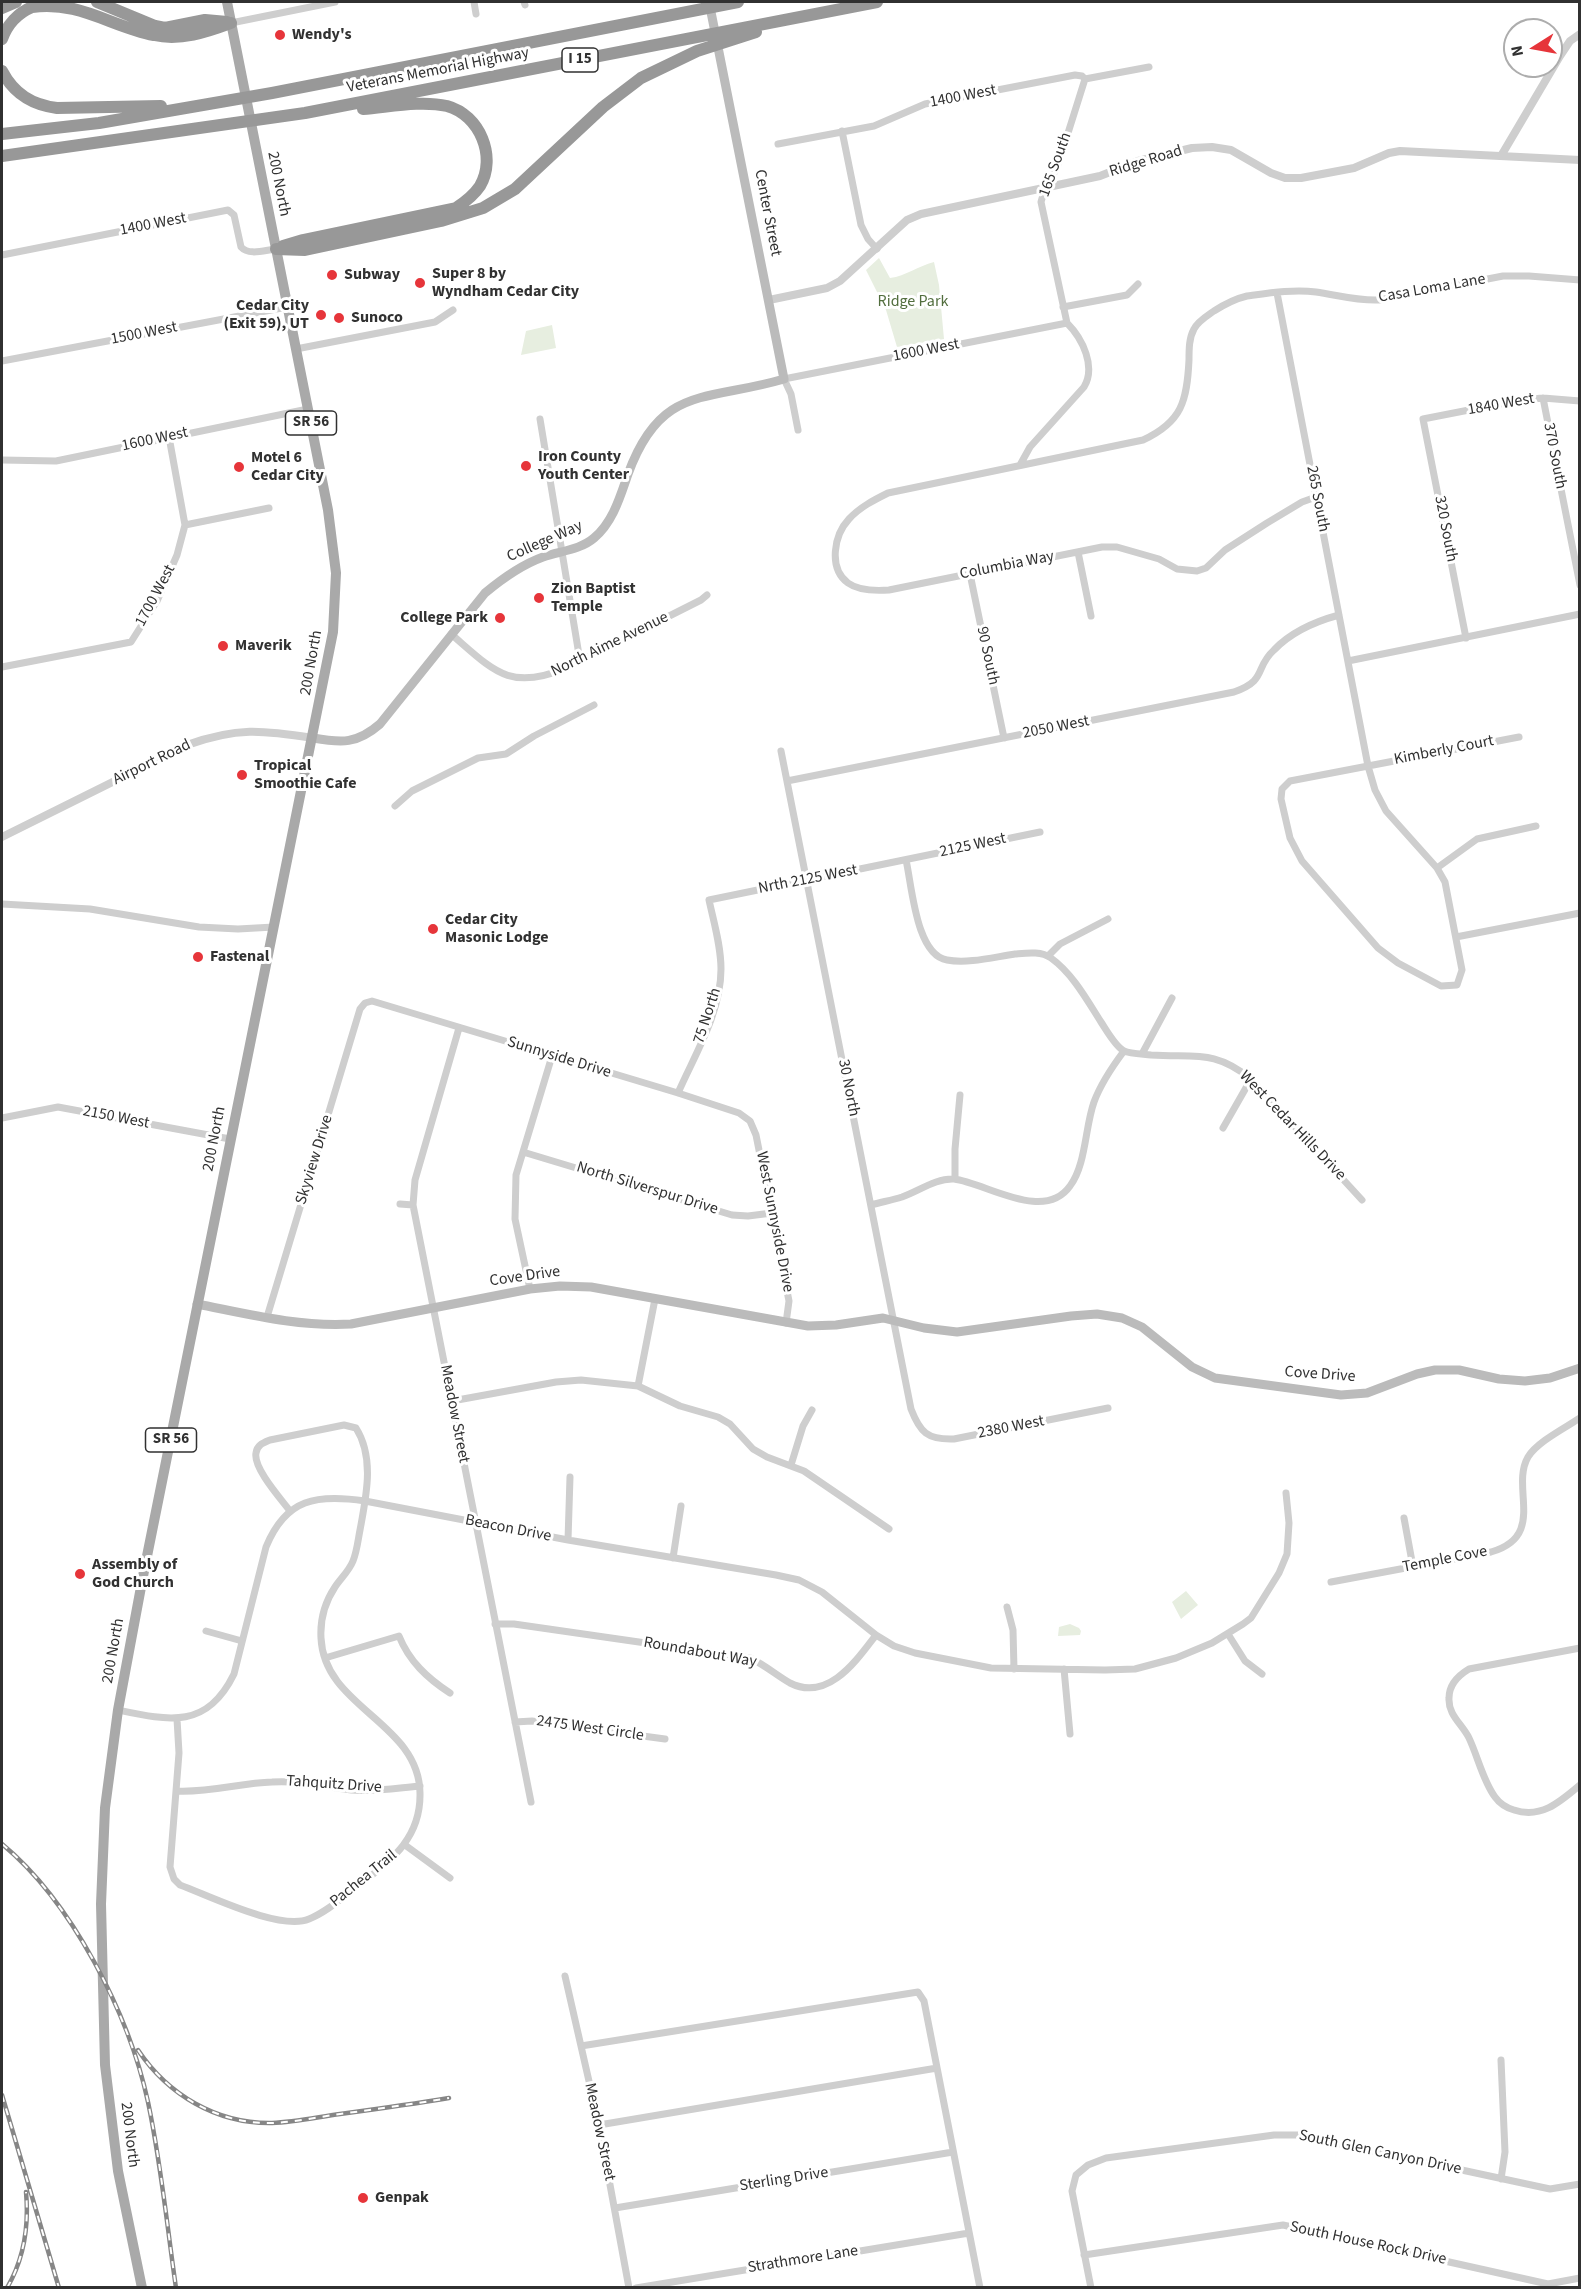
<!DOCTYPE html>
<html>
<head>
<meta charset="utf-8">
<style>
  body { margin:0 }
  #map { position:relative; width:1581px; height:2289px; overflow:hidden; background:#fff; font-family:"Source Sans 3",sans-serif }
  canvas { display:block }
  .frame { position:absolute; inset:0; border:3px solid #313131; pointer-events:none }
  .north { position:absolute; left:1503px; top:18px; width:60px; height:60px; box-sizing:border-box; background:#fff; border:2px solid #adadad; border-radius:50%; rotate:259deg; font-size:16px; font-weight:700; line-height:24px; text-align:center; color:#313131 }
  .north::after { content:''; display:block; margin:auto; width:21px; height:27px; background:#e6353a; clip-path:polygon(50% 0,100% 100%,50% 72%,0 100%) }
</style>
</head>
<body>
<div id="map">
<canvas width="1581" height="2289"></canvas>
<div class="frame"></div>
<div class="north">N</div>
</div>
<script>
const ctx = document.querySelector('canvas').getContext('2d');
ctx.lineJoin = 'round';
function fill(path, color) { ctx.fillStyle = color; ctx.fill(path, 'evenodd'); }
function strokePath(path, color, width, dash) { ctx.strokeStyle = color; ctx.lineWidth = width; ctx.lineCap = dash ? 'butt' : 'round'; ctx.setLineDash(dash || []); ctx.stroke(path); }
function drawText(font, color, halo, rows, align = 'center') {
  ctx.font = font + ' "Source Sans 3",sans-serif'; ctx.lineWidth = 6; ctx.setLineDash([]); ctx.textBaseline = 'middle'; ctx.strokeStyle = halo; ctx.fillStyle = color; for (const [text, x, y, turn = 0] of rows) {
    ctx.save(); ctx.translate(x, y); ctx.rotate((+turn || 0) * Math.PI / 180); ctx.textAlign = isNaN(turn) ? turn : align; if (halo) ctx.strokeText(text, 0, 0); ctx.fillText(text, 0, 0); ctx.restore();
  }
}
fill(new Path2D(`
  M879 258 890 278C906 276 918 266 934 262L939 285 944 339 897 347 886 310 866 270Z
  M552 325 556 348 521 355 526 331Z
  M1186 1591 1198 1605 1181 1619 1172 1602Z
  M1070 1624 1079 1628 1081 1631 1080 1635 1058 1636 1059 1627Z`), '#e7eee0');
strokePath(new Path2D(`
  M474 2 476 14
  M524 2 525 5
  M231 23 335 2
  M842 131 861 225 868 239 877 249
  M778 144 874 126 925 104 1075 75 1082 76 1085 79 1149 67
  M2 255 228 210 234 215 241 247C249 256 265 250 276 249
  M1277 293 1368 766 1375 790 1386 811 1437 868 1445 882 1462 970 1457 985 1441 986 1398 963 1378 948 1302 861 1290 838 1281 799 1282 789 1290 781 1519 737
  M1063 307 1127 295 1138 284
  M1067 323 1041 202 1045 188 1057 168 1085 79
  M296 349 435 322 453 310
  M2 361 287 307
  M1543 398 1580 585
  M540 419 580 661
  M798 430 791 394 784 379 1067 323
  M2 460 56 461 308 409
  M1020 465 1030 447 1084 387C1096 367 1083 339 1067 323
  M1316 497 1302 502 1267 523 1225 550 1206 568 1197 571 1177 569 1159 559 1117 547H1102L889 590C875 591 859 591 848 583 828 568 834 535 849 519 860 507 874 500 888 493L1143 440C1182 422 1187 401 1189 360 1189 349 1189 338 1194 329 1198 321 1207 316 1214 311 1225 304 1234 299 1247 296 1269 293 1294 289 1316 292 1337 295 1357 301 1379 300L1503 276H1529L1580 280
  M185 525 269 508
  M1078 552 1091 616
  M970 574 1004 738
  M451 634C493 670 509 692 566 668L701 600 707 595
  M1466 638 1423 419 1520 400 1543 398 1580 401
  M1348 661 1580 614
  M2 667 131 642 157 601 177 555 185 525 169 437
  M781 751 911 1409C920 1432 927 1440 954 1439L1108 1408
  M787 781 1234 692C1268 680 1254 668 1274 650 1291 632 1317 621 1339 615
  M395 806 412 791 478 758 506 754 534 736 594 705
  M906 860C912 886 916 955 947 960 968 964 994 957 1015 954 1027 953 1041 951 1051 958 1073 974 1087 1000 1101 1022 1107 1031 1115 1046 1124 1051 1131 1054 1144 1054 1151 1055 1195 1058 1214 1049 1251 1079L1362 1200
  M1437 868 1477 839 1536 826
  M2 904 90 909 199 927 238 929 274 927
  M1456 937 1580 913
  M1048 956 1060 944 1108 919
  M459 1028 415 1180 413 1205 531 1802
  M1142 1054 1172 998
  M678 1093C695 1054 721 1013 721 969 721 946 714 923 709 900L1040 832
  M2 1118 58 1107 230 1139
  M1223 1128 1251 1079
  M523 1152 732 1215 748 1216 772 1213
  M955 1179V1149L960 1095
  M400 1204 413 1205
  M871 1205C882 1202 892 1200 902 1197 919 1191 936 1178 954 1179 986 1183 1044 1223 1070 1186 1086 1165 1085 1127 1094 1102 1101 1083 1112 1067 1124 1051
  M530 1289 515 1219 516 1175 552 1056
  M267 1317 360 1009 365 1003 372 1001 678 1093 739 1113 750 1121 756 1135 789 1301 786 1323
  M638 1386 655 1299
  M452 1401 556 1382 581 1380 638 1386 680 1406 718 1417 730 1424 753 1449 767 1457 804 1471 889 1529
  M791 1465 803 1426 812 1410
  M1404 1518 1413 1567
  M568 1540 570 1477
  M673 1558 681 1506
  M1331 1582 1491 1552C1547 1536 1510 1488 1528 1457 1537 1442 1565 1428 1580 1418
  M1007 1607 1013 1630 1014 1669
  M495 1624H514L750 1658C765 1665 776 1675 790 1683 828 1702 856 1661 876 1635
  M206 1631 242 1641
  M1228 1634 1245 1661 1262 1674
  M1580 1648 1469 1669C1459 1675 1449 1685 1449 1698 1448 1715 1462 1724 1469 1738 1478 1757 1483 1781 1495 1797 1500 1804 1507 1808 1514 1810 1541 1819 1560 1802 1580 1785
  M325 1658 399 1636C409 1661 427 1678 450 1693
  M1064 1669 1070 1734
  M118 1710C170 1721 207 1729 234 1674L266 1547C286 1498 317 1494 365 1501L568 1540 776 1575 799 1580 822 1592 876 1635 894 1646 915 1653 991 1668 1105 1670 1135 1669 1176 1658 1212 1643 1243 1624 1251 1618 1279 1573 1287 1554 1289 1523 1286 1493
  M177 1719 179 1753 170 1867 174 1879 180 1885C210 1896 280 1931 309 1919 327 1912 343 1897 358 1886 391 1860 421 1839 420 1793 419 1722 324 1708 321 1638 320 1620 325 1602 335 1587 341 1578 349 1571 353 1561 357 1551 358 1540 360 1530 366 1497 375 1458 356 1428L344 1425 270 1440C263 1443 257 1445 256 1453 253 1468 281 1499 290 1511
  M515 1722 532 1721 665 1739
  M176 1791C209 1793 240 1783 272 1782 299 1780 324 1787 351 1790 374 1792 397 1788 420 1786
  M405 1845 450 1878
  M565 1976 599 2125 629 2288
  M581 2046 918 1992 924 2001 980 2288
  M599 2125 937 2068
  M1501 2179 1505 2152 1501 2060
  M615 2208 953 2152
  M1084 2255 1283 2225 1548 2284 1580 2278
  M636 2288 969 2233
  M1091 2288 1072 2191 1076 2175 1088 2165 1106 2158 1274 2135H1299L1550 2189 1580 2184`), '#cecece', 7);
strokePath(new Path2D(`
  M1501 156 1560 56 1570 41 1580 34
  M769 300 827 288 840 281 907 220 921 214 1100 176 1138 161 1192 148 1212 147 1231 150 1271 173 1285 178H1301L1354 168 1389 153 1400 151 1580 160
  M2 837 187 745C237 727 262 730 313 738`), '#cecece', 8);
strokePath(new Path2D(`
  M313 738C342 743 357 744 380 724L485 593C503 578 521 565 543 557 560 551 580 550 594 538 613 522 620 497 628 474 661 384 706 402 784 379L709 2
  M197 1304C248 1314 298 1327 351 1324L530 1289 560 1286 591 1287 808 1326 836 1325 883 1318 924 1328 957 1332 1071 1316 1097 1314 1122 1318 1142 1327 1192 1367 1215 1378 1341 1395 1367 1393 1417 1374 1435 1370H1459L1499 1379 1525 1381 1550 1378 1580 1368`), '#bbb', 9);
strokePath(new Path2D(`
  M142 2288 118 2171 105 2065 101 1904 105 1808 118 1710 144 1571 333 632 336 573 328 510 227 2`), '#a9a9a9', 10);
strokePath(new Path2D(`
  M97 2 155 26 165 28 205 20 227 22
  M2 8 16 2
  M2 39C7 25 18 13 32 7 78 0 112 27 154 35 180 41 207 32 231 23
  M2 71C14 94 32 105 57 108L161 106
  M2 134 99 123 272 93 738 2
  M2 156 305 113 877 2
  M283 246 303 240 456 208C465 202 474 195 480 186 497 157 480 115 447 106 421 100 389 107 363 109
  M276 249 305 250 441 221 483 208 515 189 603 107 641 78 697 51 756 32`), '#989898', 12);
const rail = new Path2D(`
  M2 1844C72 1902 129 2014 148 2102 161 2163 167 2226 176 2288
  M138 2050C168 2095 217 2124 272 2123 295 2122 318 2117 340 2114 377 2109 413 2104 449 2098
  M2 2095 59 2288
  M7 2288C24 2259 29 2225 26 2192`);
strokePath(rail, '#868686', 4.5);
strokePath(rail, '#fff', 2, [7]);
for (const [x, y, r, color] of [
  [280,35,6,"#e6353a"],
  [332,275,6,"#e6353a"],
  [420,283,6,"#e6353a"],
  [321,315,6,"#e6353a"],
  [339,318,6,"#e6353a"],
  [526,466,6,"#e6353a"],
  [239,467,6,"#e6353a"],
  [539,598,6,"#e6353a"],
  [500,618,6,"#e6353a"],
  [223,646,6,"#e6353a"],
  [242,775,6,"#e6353a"],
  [433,929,6,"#e6353a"],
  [198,957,6,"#e6353a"],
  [80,1574,6,"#e6353a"],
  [363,2198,6,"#e6353a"]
]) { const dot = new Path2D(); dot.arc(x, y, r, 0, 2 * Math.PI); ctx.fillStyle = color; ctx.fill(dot); strokePath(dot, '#fff', 2); }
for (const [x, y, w] of [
  [580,60,36],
  [311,423,51],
  [171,1440,51]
]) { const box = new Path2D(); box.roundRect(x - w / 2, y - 12, w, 24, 4.5); ctx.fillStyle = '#fff'; ctx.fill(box); strokePath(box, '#313131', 1.5); }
drawText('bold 15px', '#313131', null, [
  ["I 15",580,60],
  ["SR 56",311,423],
  ["SR 56",171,1440]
]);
drawText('bold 16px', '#313131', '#fff', [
  ["Wendy's",292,35],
  ["Super 8 by",432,274],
  ["Wyndham Cedar City",432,292],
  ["Subway",344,275],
  ["Cedar City",309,306,"right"],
  ["(Exit 59), UT",309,324,"right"],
  ["Sunoco",351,318],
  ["Iron County",538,457],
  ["Youth Center",538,475],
  ["Motel 6",251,458],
  ["Cedar City",251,476],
  ["Zion Baptist",551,589],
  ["Temple",551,607],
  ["College Park",488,618,"right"],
  ["Maverik",235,646],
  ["Tropical",254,766],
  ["Smoothie Cafe",254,784],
  ["Cedar City",445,920],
  ["Masonic Lodge",445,938],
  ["Fastenal",210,957],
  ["Assembly of",92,1565],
  ["God Church",92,1583],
  ["Genpak",375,2198]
], 'left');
drawText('16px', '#313131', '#fff', [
  ["Veterans Memorial Highway",438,71,-11],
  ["1400 West",963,97,-11],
  ["Ridge Road",1146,162,-17],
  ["165 South",1056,165,-70],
  ["200 North",278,184,79],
  ["Center Street",767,213,79],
  ["1400 West",153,225,-11],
  ["Casa Loma Lane",1432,289,-10],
  ["1500 West",144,334,-11],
  ["1600 West",926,351,-11],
  ["1840 West",1501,405,-10],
  ["1600 West",155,440,-12],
  ["370 South",1554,456,79],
  ["265 South",1317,499,79],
  ["320 South",1445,529,79],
  ["College Way",545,542,-24],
  ["Columbia Way",1007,566,-11],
  ["1700 West",156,596,-62],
  ["North Aime Avenue",610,645,-26],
  ["90 South",987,656,78],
  ["200 North",312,663,-80],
  ["2050 West",1056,728,-11],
  ["Kimberly Court",1444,751,-11],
  ["Airport Road",152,763,-26],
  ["2125 West",973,846,-12],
  ["Nrth 2125 West",808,880,-11],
  ["75 North",708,1016,-72],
  ["Sunnyside Drive",559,1058,17],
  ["30 North",848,1088,79],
  ["2150 West",116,1118,11],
  ["West Cedar Hills Drive",1292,1126,46],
  ["200 North",215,1139,-79],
  ["Skyview Drive",315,1160,-73],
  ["North Silverspur Drive",647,1189,17],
  ["West Sunnyside Drive",774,1222,79],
  ["Cove Drive",525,1277,-8],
  ["Cove Drive",1320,1375,4],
  ["Meadow Street",454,1414,79],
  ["2380 West",1011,1428,-11],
  ["Beacon Drive",508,1529,11],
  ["Temple Cove",1445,1560,-11],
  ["200 North",114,1651,-80],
  ["Roundabout Way",700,1653,10],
  ["2475 West Circle",590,1729,8],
  ["Tahquitz Drive",334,1785,4],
  ["Pachea Trail",364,1879,-39],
  ["Meadow Street",599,2132,78],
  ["200 North",129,2135,83],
  ["South Glen Canyon Drive",1380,2153,12],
  ["Sterling Drive",784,2180,-9],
  ["South House Rock Drive",1368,2244,12],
  ["Strathmore Lane",803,2260,-9]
]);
drawText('16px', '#526e3e', '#fff', [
  ["Ridge Park",913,302]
]);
</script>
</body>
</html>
